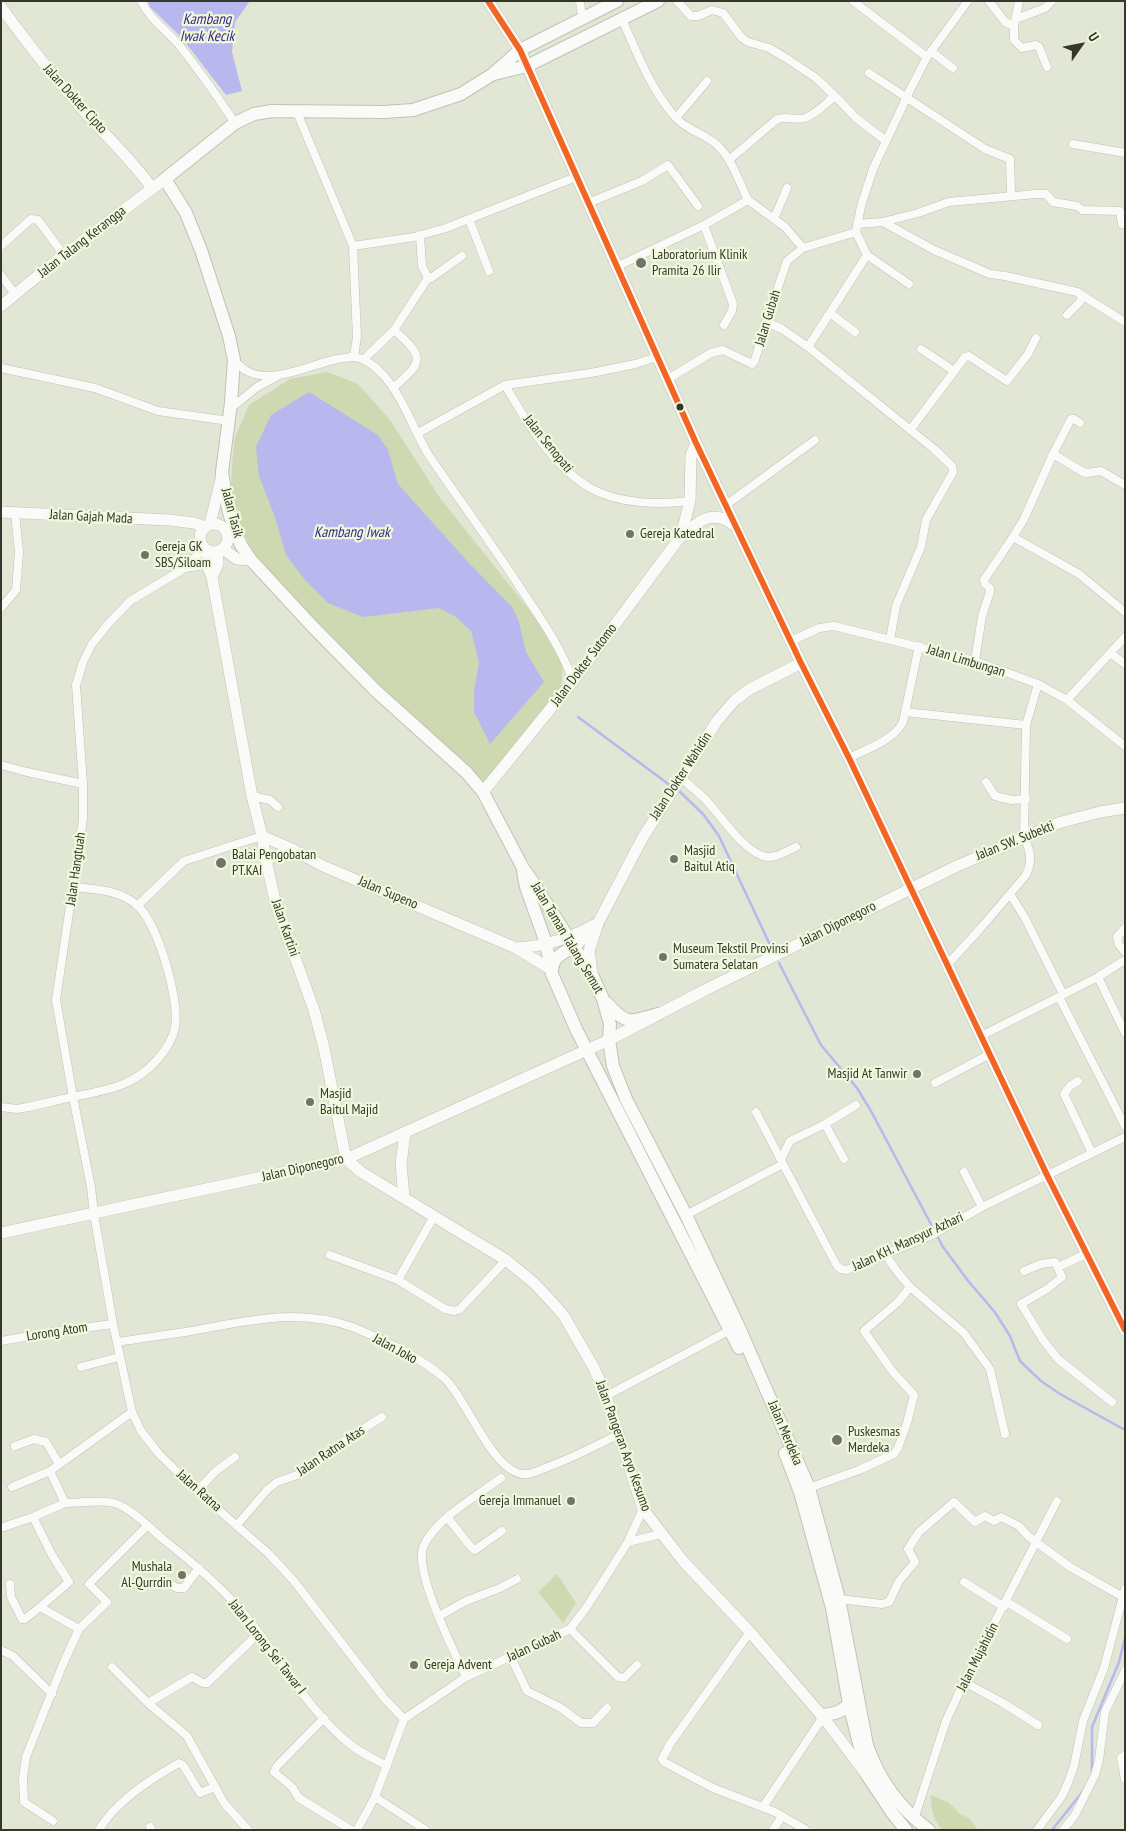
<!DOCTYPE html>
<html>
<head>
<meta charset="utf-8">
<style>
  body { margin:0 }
  #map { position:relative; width:1126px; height:1831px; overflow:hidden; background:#e1e6d5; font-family:"PT Sans Narrow",sans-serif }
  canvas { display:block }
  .frame { position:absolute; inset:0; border:2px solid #34372c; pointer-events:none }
  .north { position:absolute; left:1056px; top:20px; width:50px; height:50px; -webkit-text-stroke:4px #f1f9dd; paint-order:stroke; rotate:57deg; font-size:14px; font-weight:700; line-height:20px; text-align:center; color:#34372c }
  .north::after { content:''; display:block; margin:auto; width:18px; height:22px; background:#34372c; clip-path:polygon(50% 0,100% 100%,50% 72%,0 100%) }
</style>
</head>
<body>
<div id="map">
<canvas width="1126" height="1831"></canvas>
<div class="frame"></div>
<div class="north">U</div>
</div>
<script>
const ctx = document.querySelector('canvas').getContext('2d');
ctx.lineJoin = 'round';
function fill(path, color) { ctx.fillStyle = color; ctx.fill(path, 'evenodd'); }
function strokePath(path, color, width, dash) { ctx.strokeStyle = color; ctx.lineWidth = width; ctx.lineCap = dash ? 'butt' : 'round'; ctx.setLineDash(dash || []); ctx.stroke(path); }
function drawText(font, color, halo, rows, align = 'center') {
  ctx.font = font + ' "PT Sans Narrow",sans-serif'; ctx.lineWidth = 4.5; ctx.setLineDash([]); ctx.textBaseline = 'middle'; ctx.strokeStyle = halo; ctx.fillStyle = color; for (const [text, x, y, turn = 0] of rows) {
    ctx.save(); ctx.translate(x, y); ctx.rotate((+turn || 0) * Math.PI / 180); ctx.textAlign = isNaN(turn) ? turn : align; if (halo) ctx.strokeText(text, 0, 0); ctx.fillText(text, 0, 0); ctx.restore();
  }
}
fill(new Path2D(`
  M327 372 358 384 390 420 440 498 546 631 563 667 561 689 484 783 396 703 258 561 238 522 231 483 234 440 249 405 290 379Z
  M557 1574 576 1603 563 1623 538 1592Z
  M931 1795 949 1803 960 1814 969 1818 978 1830H942C933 1819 931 1809 931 1795Z`), '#ced8b1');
fill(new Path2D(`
  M148 1H250L235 22 232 52 242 91 226 95 181 37 150 7Z
  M309 392 378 435 388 450 398 484 467 561 512 607 519 622 526 652 544 682 490 744 474 712V692L479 662 471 631 456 617 439 608 363 617 328 603 305 580 286 555 275 517 259 476 256 447 271 415Z`), '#b8b8ee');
strokePath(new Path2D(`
  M578 717 671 786
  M678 790 703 814 719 836 770 945
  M779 963 821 1045 857 1088 871 1111 943 1247 969 1282 994 1311 1010 1336 1020 1361 1041 1381 1060 1394 1125 1430
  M1092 1775V1727L1119 1662 1125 1638
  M1052 1830 1084 1790`), '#b8b8ee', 2.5);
const street = new Path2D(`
  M141 1C150 19 166 30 179 45 199 70 217 96 235 123
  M580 1 582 18
  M677 1 691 16H698L712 10 723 13 742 38 748 42 769 48 786 58 816 78 840 101 856 118 886 141
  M853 1 927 57
  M989 1 1005 22 1014 26
  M1019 1 1014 26V40L1022 48 1036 45 1039 47 1047 67
  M622 19C637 53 650 88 675 117 685 129 704 134 716 144 732 158 739 182 748 200
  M1016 19 1045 8 1052 1
  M932 52 953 68
  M869 73 985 149 1010 159 1011 195
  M296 110 353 246 357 337 354 356
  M676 118 707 81
  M1073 144 1125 153
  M729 160 776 120C785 115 795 121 805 118 816 114 826 103 835 96
  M748 200 785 227 803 248
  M588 203 642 181 668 165 698 206
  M469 219 489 271
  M774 219 787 188
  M883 222 934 250 990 274 1005 276 1077 292 1125 322
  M857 224 883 222 918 213 949 202 1036 194H1046L1053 202 1077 206 1082 210 1120 211 1122 224 1125 225
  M704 225 733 304 732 311 724 325
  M856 232 867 255
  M420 235 422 266 428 278H431L462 256
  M1 246 31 219 38 220 64 255
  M353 246 414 237 446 228 576 177
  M616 267 704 225 748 200
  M1 275 15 294
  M830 313 855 332
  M1067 315 1079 303 1083 296
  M766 322 782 329 808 347 934 449 952 466 953 472 926 520 921 547 896 606 890 640
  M394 330 428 278
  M808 347 867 255 909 284
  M921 349 954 371
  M364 359 394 330C426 358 423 362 393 388
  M234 360C237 363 241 367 245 370 270 386 310 365 337 359 346 358 354 355 362 359 397 374 411 428 430 457 460 501 492 544 521 589 541 619 561 647 573 681
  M1 368 95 388 158 411 229 421
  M668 379 711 353 723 350 752 364 755 360 766 322 787 261 803 248 856 232 861 206 873 169 911 88 927 57 968 1
  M505 385C527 423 553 467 592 489 620 504 659 505 690 501
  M230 409 257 387 276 377
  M910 430 965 357 969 356 1007 381 1028 354 1036 338
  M418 433 505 385 591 373 635 364 657 357
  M1053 454 1071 419H1074L1080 423
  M726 505 815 440
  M1013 537 1024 519 1053 454 1083 472 1087 473 1101 471 1125 485
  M211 564 185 568 130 601 108 624 92 644 83 662 76 685 83 784V819L56 1000 73 1097 91 1187 94 1214 113 1324 132 1412 141 1431 159 1454 197 1491 269 1554 294 1581 384 1698 404 1719
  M185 568 204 548
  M1 608 16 590 19 552 15 513
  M791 641 819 628 834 626 975 661 1038 684 1067 700 1125 746
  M1110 653 1125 664
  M975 661 982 616 990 592V588L985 584 984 580 1013 537 1079 574 1125 612
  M1067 700 1125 637
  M905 712 1026 725
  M849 758C868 748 893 741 903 722L919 646
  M1 765 27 772 83 784
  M680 777C689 785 698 792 706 800 721 816 742 849 763 856 774 860 786 851 796 847
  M986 782 995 796 1012 800 1026 799
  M252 796 270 800 278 807
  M1010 894 1025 918 1063 994
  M137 906 184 861 262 836
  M1125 928 1117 937 1119 945 1125 952
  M947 965 980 929 1026 875C1033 860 1030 851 1024 836L1026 725 1038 684
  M1098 977 1125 1033
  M1059 997 1125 1126
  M981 1036 1098 977 1125 960
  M1078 1081 1070 1086 1064 1094 1092 1153
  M935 1083 990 1054
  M1 1107 17 1109 28 1107C43 1104 57 1100 72 1097 106 1090 133 1087 157 1060 165 1051 173 1039 175 1027 180 1000 158 925 138 906 121 890 95 889 73 887
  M756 1112 781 1160
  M825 1124 844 1159
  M781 1159 790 1141 825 1124 856 1105
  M964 1172 982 1207
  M686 1215 783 1164 837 1266 841 1269 847 1270 932 1235 982 1207 1125 1137
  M885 1254 896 1270 910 1287 964 1333 990 1369 1005 1434
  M330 1255 398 1280 445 1309 454 1311 460 1309 506 1260
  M1058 1267 1086 1254
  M1024 1271 1041 1264 1055 1262 1062 1277 1047 1289 1021 1304 1043 1340 1058 1359 1112 1402
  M398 1280 434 1216
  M1 1341 59 1331 113 1324
  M117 1342C142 1338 167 1335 191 1331 248 1321 299 1307 355 1328 383 1339 421 1358 444 1378 467 1398 494 1478 527 1474 533 1474 540 1470 545 1468 570 1459 594 1447 617 1435
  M81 1367 119 1357
  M606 1396 732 1329
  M15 1446 34 1439 46 1442 59 1464
  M12 1487 50 1471
  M809 1488 859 1470 894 1454 898 1448 907 1423 914 1395 893 1372 864 1331 898 1302 910 1287
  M197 1491 216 1471 235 1457
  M65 1503C81 1503 100 1499 114 1503 131 1508 150 1528 163 1539 189 1560 216 1582 239 1608 278 1652 304 1708 351 1745 362 1754 375 1759 387 1766
  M33 1517 52 1555 69 1582 40 1607
  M447 1517 471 1547 475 1550 502 1531
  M237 1525 267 1490 277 1482 297 1475 319 1461 344 1441 382 1417
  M1 1528 33 1517 65 1503 50 1471 132 1412
  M628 1542 661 1534
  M964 1582 1004 1607
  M10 1584 11 1597 22 1619H25L40 1607 79 1629
  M170 1584 177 1588H184L199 1568
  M839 1599 882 1604 889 1602 899 1581 915 1562 908 1549 919 1532 954 1502 975 1522 985 1516 994 1521 1001 1517 1019 1526 1028 1536 1070 1567 1123 1597
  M1007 1602 1067 1639
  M439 1616 466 1601 500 1588 517 1579
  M570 1629 618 1677 624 1678 637 1665
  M750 1632 670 1744 662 1759 664 1762 713 1788 775 1812 806 1830
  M1 1650 13 1656 52 1694
  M511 1657 527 1691 561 1708 581 1723H593L607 1708
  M112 1667 148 1703 192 1677 203 1683H207L259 1633
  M466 1677C454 1651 412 1569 424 1545 437 1518 477 1496 501 1478
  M964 1682 1003 1703 1038 1725
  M148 1703 187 1736 224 1803 248 1830
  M324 1718 277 1766 274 1772 292 1787 299 1798 351 1830
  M404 1719 466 1677 570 1629 586 1608 628 1542 643 1509
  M1125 1755 1121 1758 1125 1779
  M375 1797 426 1830
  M763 1807 823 1717
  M914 1819 946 1721 964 1682 1057 1501
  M53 1821 24 1802 23 1778 26 1757 63 1664 79 1629 107 1602 89 1584 147 1526
  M150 1827 152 1830
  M99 1830C115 1802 152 1778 179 1763L183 1765 200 1793 215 1787
  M357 1830 375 1797 404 1719
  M773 1830 782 1816
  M1037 1830 1062 1796 1068 1783 1074 1766 1083 1721 1104 1668 1125 1589
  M1063 1830 1075 1815 1095 1775 1099 1760 1105 1712 1125 1671`);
const secondary = new Path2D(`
  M488 1 520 50 696 443 801 663 849 758 1047 1175 1125 1330
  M1 7C27 43 54 77 84 111 107 137 132 160 152 188
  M1 306 52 264 165 179
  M1 512 169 520 194 523 205 527
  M210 524 222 475
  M200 538a14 14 0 1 1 28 0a14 14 0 1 1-28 0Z
  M681 536 690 501 691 455 696 443
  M223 549 237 559 251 560
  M207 550V565L212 577 252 796 262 836 266 860 276 905 314 1010 324 1048 346 1159 361 1172 506 1260 534 1283 552 1302 564 1316 594 1368 606 1396 643 1509 683 1561 750 1632 823 1717 866 1774
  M212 577 218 564 217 552
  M483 792 573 681 681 536C699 521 713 508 735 526
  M262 836 292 849 323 866 516 948 552 970
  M266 860 292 849
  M516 948C542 947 571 938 594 925
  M592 973 589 951 598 923 643 837 717 721 735 700 750 689 801 663
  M404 1197 401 1164 405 1133
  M1 1233 346 1159 609 1040 705 990 957 866 1058 823 1100 812 1125 808`);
const primary = new Path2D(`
  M617 1 520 50 493 74 461 94 413 110 384 112 272 111 254 114 235 123 165 179 186 213 201 250 229 336 234 360 231 403 222 472 228 509 234 529 241 545 251 560 313 627 376 691 467 773 483 792 523 868 533 882 593 977 603 999 610 1024 609 1040 613 1066 626 1099 686 1215 738 1325 809 1488 839 1599 867 1745C879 1780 899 1808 929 1830
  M494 74 527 66 658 1
  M523 871 526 887 546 943 552 974 577 1031 739 1348
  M552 970C553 955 565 953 575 945 583 939 590 930 598 923
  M607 1003C627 1026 630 1022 658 1014
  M785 1453 800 1492 832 1608 849 1704 867 1775 893 1814 906 1830
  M821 1715C836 1714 844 1712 852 1699`);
strokePath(street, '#bfc3b6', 9);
strokePath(secondary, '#bfc3b6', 12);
strokePath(primary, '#bfc3b6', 14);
strokePath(street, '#fafbf9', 8);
strokePath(secondary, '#fafbf9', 11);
strokePath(primary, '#fafbf9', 12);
strokePath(new Path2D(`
  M488 1 520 50 696 443 801 663 849 758 1047 1175 1125 1330`), '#f26522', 6);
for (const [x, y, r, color] of [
  [641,263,6,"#717467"],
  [680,407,4.5,"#34372c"],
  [630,534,5,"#717467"],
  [145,555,5,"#717467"],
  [674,859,5,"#717467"],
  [221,863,6,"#717467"],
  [663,957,5,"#717467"],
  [917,1074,5,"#717467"],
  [310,1102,5,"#717467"],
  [837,1440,6,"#717467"],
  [571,1501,5,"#717467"],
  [182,1575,5,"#717467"],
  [414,1665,5,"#717467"]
]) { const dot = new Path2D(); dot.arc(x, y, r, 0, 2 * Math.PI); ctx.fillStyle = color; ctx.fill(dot); strokePath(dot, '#f1f9dd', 2); }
drawText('14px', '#34372c', '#f1f9dd', [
  ["Jalan Dokter Cipto",75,99,48],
  ["Jalan Talang Kerangga",82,242,-38],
  ["Jalan Gubah",768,318,-73],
  ["Jalan Senopati",548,444,51],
  ["Jalan Tasik",232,513,75],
  ["Jalan Gajah Mada",91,517,3],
  ["Jalan Limbungan",966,661,17],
  ["Jalan Dokter Sutomo",584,665,-53],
  ["Jalan Dokter Wahidin",681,776,-57],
  ["Jalan SW. Subekti",1015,841,-22],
  ["Jalan Hangtuah",76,869,-82],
  ["Jalan Supeno",388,893,23],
  ["Jalan Diponegoro",838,924,-27],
  ["Jalan Kartini",285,928,71],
  ["Jalan Taman Talang Semut",567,938,59],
  ["Jalan Diponegoro",303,1168,-13],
  ["Jalan KH. Mansyur Azhari",908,1242,-25],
  ["Lorong Atom",57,1332,-9],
  ["Jalan Joko",395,1349,28],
  ["Jalan Merdeka",785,1433,67],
  ["Jalan Pangeran Aryo Kesumo",623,1446,70],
  ["Jalan Ratna Atas",331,1451,-34],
  ["Jalan Ratna",199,1491,42],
  ["Jalan Gubah",534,1646,-25],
  ["Jalan Lorong Sei Tawar I",267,1647,52],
  ["Jalan Mujahidin",978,1657,-63]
]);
drawText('14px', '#34372c', '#f1f9dd', [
  ["Laboratorium Klinik",652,255],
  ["Pramita 26 Ilir",652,271],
  ["Gereja Katedral",640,534],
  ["Gereja GK",155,547],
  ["SBS/Siloam",155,563],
  ["Masjid",684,851],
  ["Baitul Atiq",684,867],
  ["Balai Pengobatan",232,855],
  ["PT.KAI",232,871],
  ["Museum Tekstil Provinsi",673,949],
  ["Sumatera Selatan",673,965],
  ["Masjid At Tanwir",907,1074,"right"],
  ["Masjid",320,1094],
  ["Baitul Majid",320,1110],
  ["Puskesmas",848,1432],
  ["Merdeka",848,1448],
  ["Gereja Immanuel",561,1501,"right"],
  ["Mushala",172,1567,"right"],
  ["Al-Qurrdin",172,1583,"right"],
  ["Gereja Advent",424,1665]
], 'left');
drawText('italic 15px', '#3b2989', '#f1f9dd', [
  ["Kambang",207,20],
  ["Iwak Kecik",207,37],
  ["Kambang Iwak",352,533]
]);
</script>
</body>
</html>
